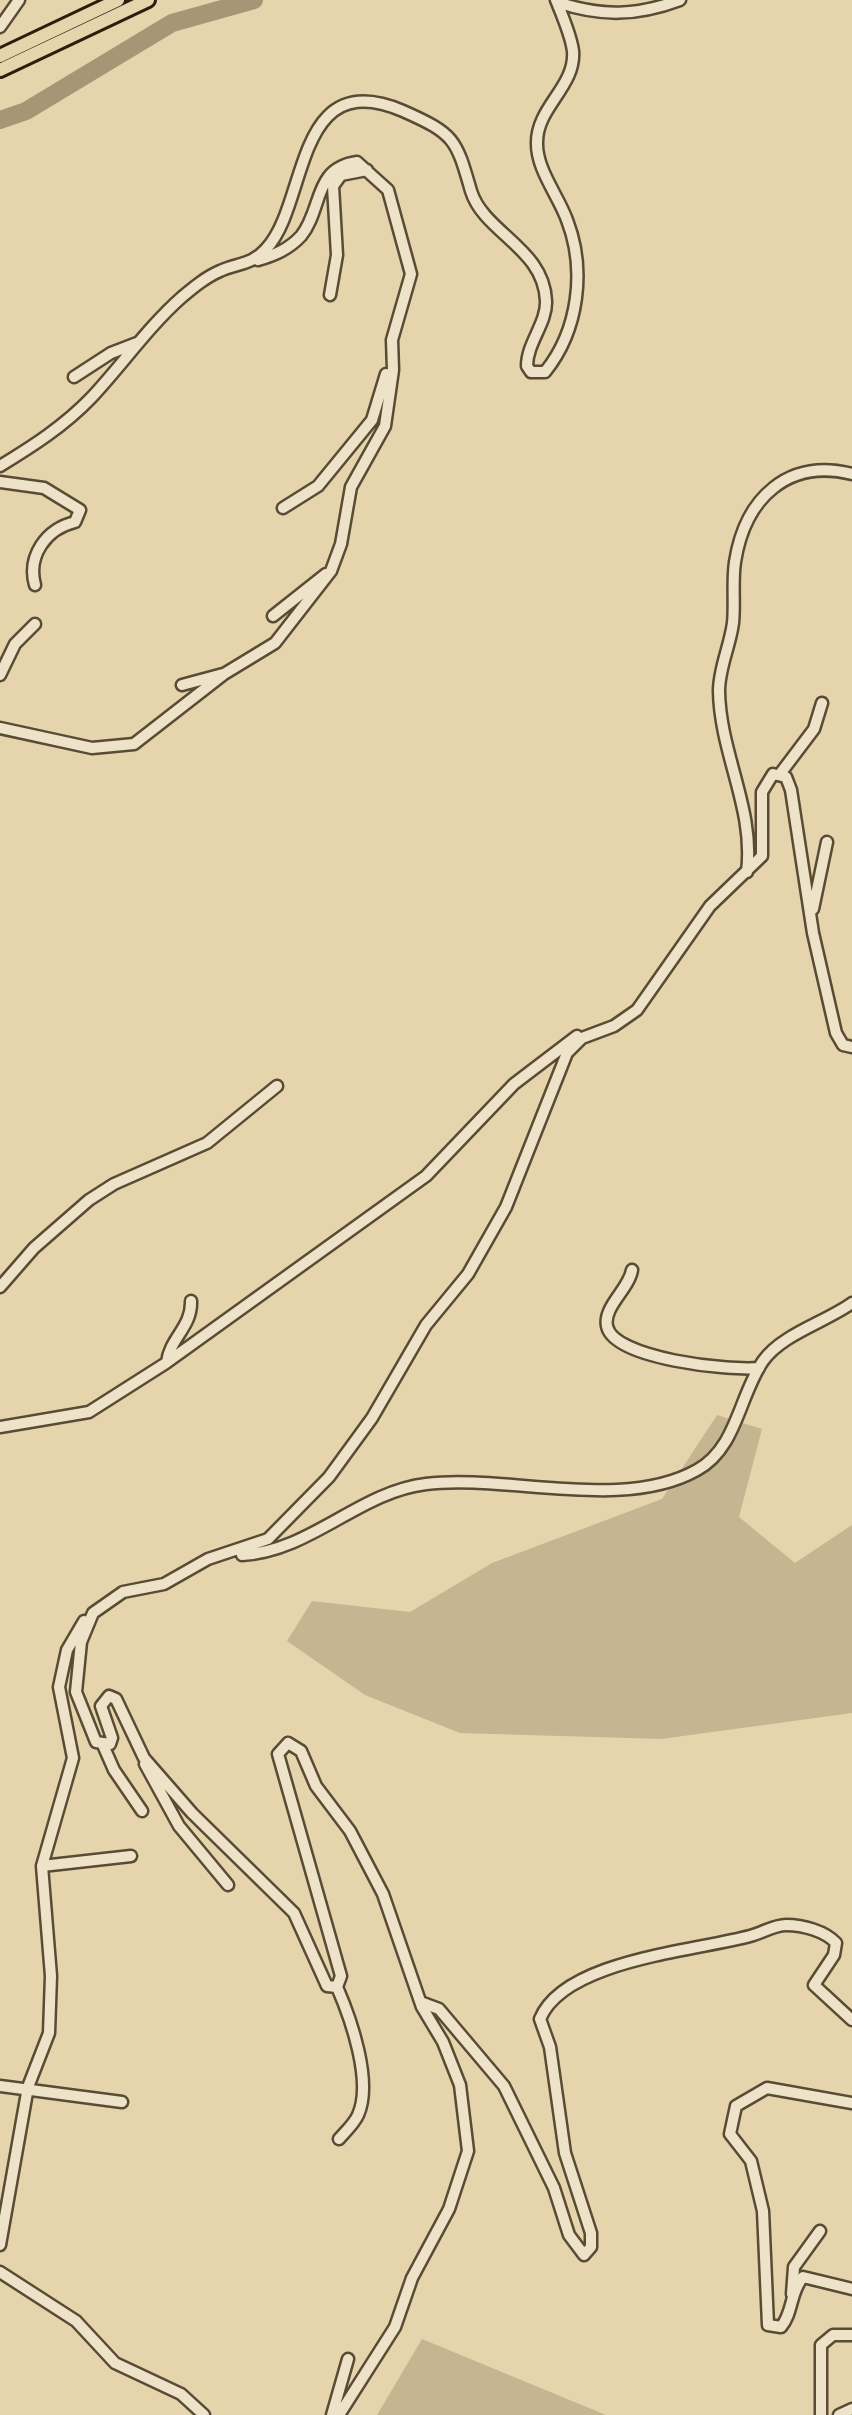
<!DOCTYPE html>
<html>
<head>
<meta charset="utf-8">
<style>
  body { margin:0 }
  canvas { display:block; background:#e5d4ac }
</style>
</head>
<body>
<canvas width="852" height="2415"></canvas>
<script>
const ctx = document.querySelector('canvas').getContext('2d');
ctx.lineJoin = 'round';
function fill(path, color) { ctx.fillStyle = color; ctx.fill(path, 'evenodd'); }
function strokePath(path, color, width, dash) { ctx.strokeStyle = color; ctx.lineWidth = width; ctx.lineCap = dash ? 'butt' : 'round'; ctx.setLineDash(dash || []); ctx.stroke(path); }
fill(new Path2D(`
  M717 1415 762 1429 739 1517 795 1563 852 1525V1713L661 1739 460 1733 365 1695 287 1641 312 1601 410 1612 492 1563 662 1499Z
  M422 2339 606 2415H377Z`), '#c6b591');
strokePath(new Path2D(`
  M0 120 26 111 172 23 254 0`), '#a69676', 18);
const minor = new Path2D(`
  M557 2C601 17 637 16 680 0
  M0 27 19 0
  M330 295 337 255 333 186 341 175 367 170
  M74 377 111 353 137 343
  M0 466C33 446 64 426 91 398 122 365 148 327 182 297 194 287 206 277 220 271 237 263 252 265 266 249 309 204 293 64 403 111 455 134 456 139 471 191 484 233 544 248 546 301 547 323 527 343 527 366L531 372H545C579 330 586 269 567 220 558 195 536 169 537 142 537 107 576 86 573 51 571 35 562 15 556 0
  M0 482 44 488 80 510 75 522C46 529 27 556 35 585
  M283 508 318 486 372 420 386 374
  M273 616 326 574
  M0 675 15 644 35 624
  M182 685 223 674
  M0 728 92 748 134 744 224 674 275 643 331 571 341 544 351 487 385 426 393 370 392 340 411 274 388 190 357 162C313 168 323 209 301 236 289 249 275 255 258 260
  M780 774 814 729 822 703
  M747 872C755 809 720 754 719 691 719 668 730 646 733 623 735 603 732 582 735 562 745 498 788 458 852 474
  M813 909 827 842
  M632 1270C629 1289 603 1307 607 1326 613 1359 730 1371 759 1368
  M0 1287 34 1248 89 1200 114 1184 207 1143 277 1086
  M167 1362C170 1338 192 1327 191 1301
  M0 1427 89 1412 166 1363 426 1176 514 1084 577 1036
  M242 1555C311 1551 359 1492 426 1484 506 1474 623 1512 697 1470 737 1448 739 1396 763 1361 782 1334 826 1322 852 1303
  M103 1745 114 1770 142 1811
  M145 1764 179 1826 228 1885
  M42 1866 131 1856
  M337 1987C351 2019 373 2082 358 2115 354 2124 345 2132 339 2139
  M423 2003 439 2009 504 2086 554 2188 569 2235 584 2255 591 2247V2233L565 2153 550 2047 540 2019C564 1960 695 1951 750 1936 762 1933 774 1925 786 1925 803 1925 825 1931 836 1943L834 1955 814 1985 852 2020
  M0 2086 122 2102
  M852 2103 767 2088 736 2106 730 2134 751 2161 763 2211 768 2325 781 2327C793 2313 790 2292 803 2277L852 2289
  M0 2245 28 2087 49 2033 51 1976 42 1866 73 1758 59 1687 67 1650 84 1621
  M0 2272 76 2321 115 2363 181 2394 204 2415
  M792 2294 794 2267 820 2231
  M332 2415 348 2359
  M339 2415 395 2327 412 2278 449 2209 468 2151 460 2085 443 2042 422 2007 383 1894 350 1831 316 1786 301 1751 288 1743 278 1754 341 1976 337 1987 327 1986 294 1913 192 1813 144 1758 116 1699 109 1696 101 1706 112 1738 110 1744 96 1742 76 1692 81 1642 93 1613 123 1592 164 1584 208 1559 268 1539 329 1477 372 1418 426 1325 468 1274 506 1207 567 1053 582 1038 614 1026 637 1010 710 906 762 856V792L773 774 786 777 791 790 813 933 836 1033 843 1045 852 1047
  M821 2415V2345L833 2335H852
  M839 2415 852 2409`);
const major = new Path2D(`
  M0 56 118 0
  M0 70 148 0`);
strokePath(minor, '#5a4b35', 15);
strokePath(major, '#2c1d0d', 18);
strokePath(minor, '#eee3c9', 10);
strokePath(major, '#e5d4ac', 12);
</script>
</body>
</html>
